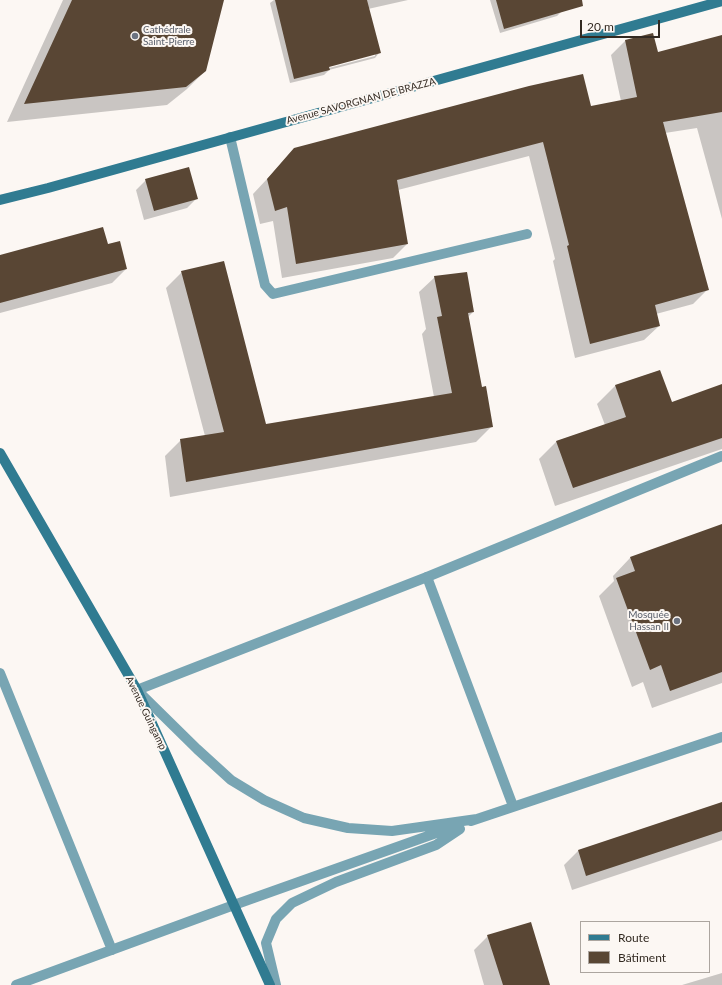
<!DOCTYPE html>
<meta charset="utf-8">
<style>
body{margin:0}
#map{position:relative;width:722px;height:985px;overflow:hidden;background:#fcf7f3;font-family:Lato,sans-serif}
canvas{display:block}
.legend{position:absolute;left:580px;top:921px;width:130px;height:52px;box-sizing:border-box;background:#fcf7f3;border:1px solid #aca59f;margin:0;padding:5px 7px;list-style:none;font-size:12px;color:#332a22}
.legend li{display:flex;align-items:center;gap:8px;height:20px}
.legend b{width:20px;border:1px solid #aca59f}
.scale{position:absolute;left:580px;top:20px;width:80px;height:18px;box-sizing:border-box;border:2px solid #332a22;border-top:0;padding-left:5px;font-size:12px;line-height:14px;white-space:nowrap;color:#332a22;-webkit-text-stroke:3px #fcf7f3;paint-order:stroke}
</style>
<div id="map">
<canvas width="722" height="985"></canvas>
<ul class="legend">
<li><b style="height:5px;background:#307b91"></b>Route</li>
<li><b style="height:11px;background:#594634"></b>Bâtiment</li>
</ul>
<div class="scale">20 m</div>
</div>
<script>
const ctx = document.querySelector('canvas').getContext('2d');
ctx.lineJoin = 'round';
function paint(path, color) { ctx.fillStyle = color; ctx.fill(path, 'evenodd'); }
const shape = rows => new Path2D(rows.map(r => 'M' + r).join(''));
function strokePath(path, color, width, dash) { ctx.strokeStyle = color; ctx.lineWidth = width; ctx.lineCap = dash ? 'butt' : 'round'; ctx.setLineDash(dash || []); ctx.stroke(path); }
function label(font, color, halo, rows, align = 'center') {
  ctx.font = font + ' Lato,sans-serif'; ctx.lineWidth = 4; ctx.setLineDash([]); ctx.textBaseline = 'middle'; ctx.strokeStyle = halo; ctx.fillStyle = color; for (const [text, x, y, turn = 0] of rows) {
    ctx.save(); ctx.translate(x, y); ctx.rotate((+turn || 0) * Math.PI / 180); ctx.textAlign = isNaN(turn) ? turn : align; if (halo) ctx.strokeText(text, 0, 0); ctx.fillText(text, 0, 0); ctx.restore();
  }
}
const shadow = shape([
 [63,0,223,0,205,71,187,89,167,105,7,122],
 [274,0,408,0,368,9,379,53,375,58,329,70,324,75,290,83,270,3],
 [375,54,375,56,325,69,324,67],
 [490,0,559,0,562,11,557,16,500,33],
 [652,35,657,53,722,36,722,219,697,128,665,133,708,289,693,304,656,314,659,326,644,340,575,358,553,261,555,259,529,156,398,190,407,244,393,258,282,278,273,221,260,224,253,194,295,149,590,107,621,101,611,55,625,41],
 [146,180,197,198,187,208,144,220,136,190],
 [107,245,126,269,112,283,0,313,0,256],
 [182,272,266,426,434,397,422,334,426,329,419,292,435,277,473,312,468,317,481,388,492,426,476,442,170,497,165,456,181,440,205,436,166,288],
 [660,371,671,403,722,386,722,449,555,506,539,459,557,441,605,425,597,404,615,386],
 [722,525,722,683,652,708,643,682,632,687,599,596,614,581,613,576,630,558],
 [722,803,722,840,572,890,564,865,578,851],
 [488,936,549,985,484,985,474,950],
 [722,973,722,985,682,985]
]);
const building = shape([
 [72,0,224,0,206,71,186,87,24,104],
 [275,0,367,0,381,53,329,67,330,70,294,79],
 [496,0,582,0,583,6,504,29],
 [653,33,658,52,722,35,722,112,663,122,709,290,655,305,660,326,590,344,567,246,569,245,543,142,397,180,408,244,296,264,287,207,275,211,267,179,294,148,529,86,583,74,591,106,637,97,625,40],
 [189,167,198,199,154,211,145,179],
 [103,227,108,244,120,241,127,269,0,303,0,255],
 [224,261,266,424,452,393,437,317,442,316,434,276,467,272,474,312,468,313,482,387,486,386,493,427,186,482,180,439,224,432,181,271],
 [660,370,672,402,722,384,722,438,573,488,556,441,626,417,615,385],
 [722,524,722,672,670,691,661,665,650,670,616,578,635,571,630,557],
 [722,802,722,831,586,876,578,850],
 [531,922,550,985,503,985,487,935]
]);
const lane = shape([
 [230,137,265,285,273,294,527,234],
 [427,577,513,806],
 [0,673,112,950],
 [16,985,234,905]
]);
const street = shape([
 [477,819,392,831,348,828,304,818,264,800,231,780,197,749,137,690,427,577,722,456],
 [471,821,722,737],
 [234,905,456,826],
 [276,985,266,943,276,919,292,903,336,882,436,845,460,829]
]);
const secondary = shape([
 [0,200,48,188,722,1],
 [0,453,137,690,270,985]
]);
const markers = [
 [135,36,4,"#6b7280"],
 [677,621,4,"#6b7280"]
];
const worshipNames = [
 ["Cathédrale",143,30],
 ["Saint-Pierre",143,42],
 ["Mosquée",669,615,"right"],
 ["Hassan II",669,627,"right"]
];
const streetNames = [
 ["Avenue SAVORGNAN DE BRAZZA",361,101,-15],
 ["Avenue Guingamp",146,713,64]
];
paint(shadow, '#0003');
paint(building, '#594634');
strokePath(lane, '#78a5b3', 10);
strokePath(street, '#78a5b3', 10);
strokePath(secondary, '#307b91', 10);
for (const [x, y, r, color] of markers) { const dot = new Path2D(); dot.arc(x, y, r, 0, 2 * Math.PI); ctx.fillStyle = color; ctx.fill(dot); strokePath(dot, '#fcf7f3', 1.5); }
label('10px', '#5b616d', '#fcf7f3', worshipNames, 'left');
label('10px', '#332a22', '#fcf7f3', streetNames);
</script>
